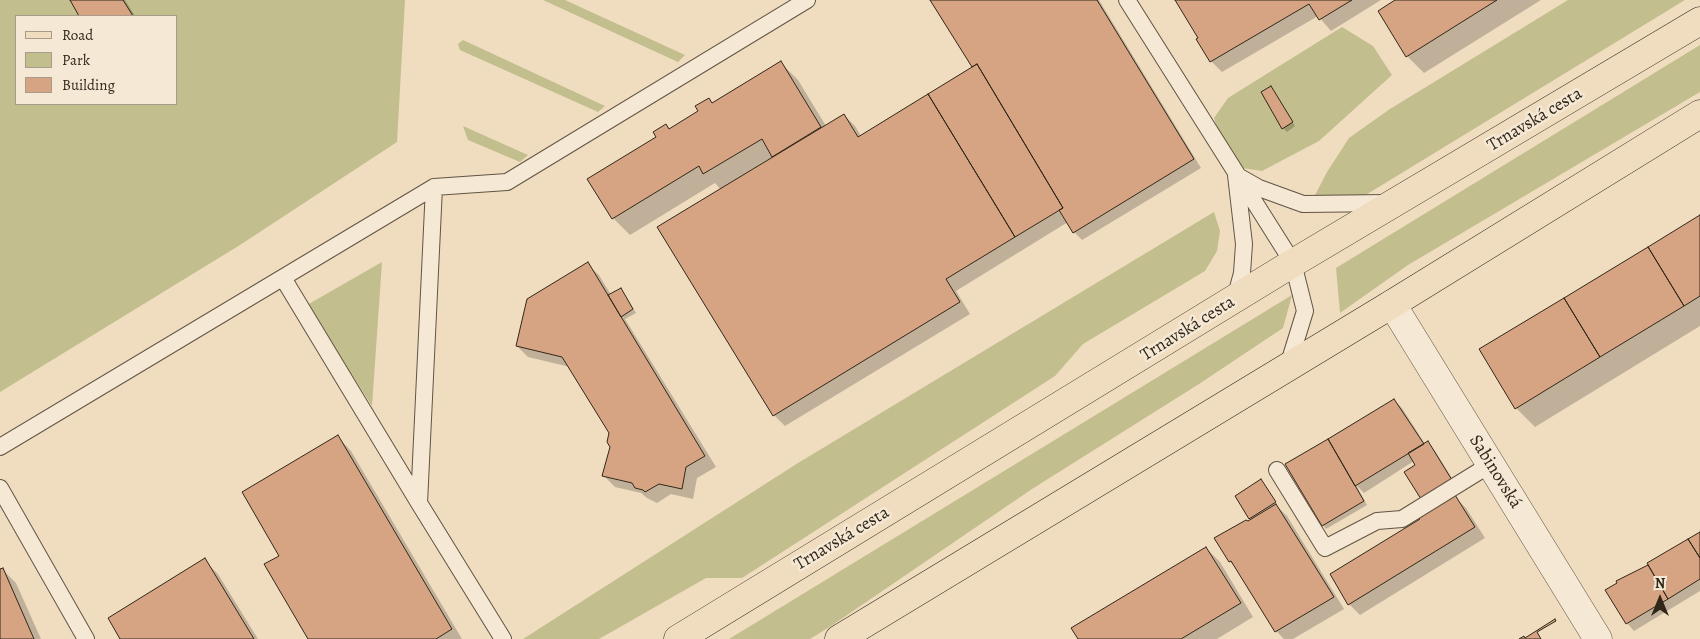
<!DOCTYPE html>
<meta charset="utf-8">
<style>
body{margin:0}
#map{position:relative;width:1700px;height:639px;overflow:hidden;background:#f0ddc0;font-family:Alegreya,serif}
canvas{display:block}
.legend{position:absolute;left:15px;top:15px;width:162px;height:90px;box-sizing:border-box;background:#f5e9d6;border:1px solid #a79b8a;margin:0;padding:6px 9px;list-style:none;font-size:15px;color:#312719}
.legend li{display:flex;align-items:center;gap:10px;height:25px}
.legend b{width:25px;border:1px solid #a79b8a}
.north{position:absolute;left:1635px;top:574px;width:50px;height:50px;-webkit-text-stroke:4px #f5e9d6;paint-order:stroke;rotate:0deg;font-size:14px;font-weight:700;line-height:20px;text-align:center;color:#312719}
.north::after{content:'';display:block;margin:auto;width:18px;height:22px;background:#312719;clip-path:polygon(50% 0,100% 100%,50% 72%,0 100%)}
</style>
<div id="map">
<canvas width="1700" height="639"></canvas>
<ul class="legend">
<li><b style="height:6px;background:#f0ddc0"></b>Road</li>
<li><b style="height:14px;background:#c2be8d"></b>Park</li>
<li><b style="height:14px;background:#d7a483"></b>Building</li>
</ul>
<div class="north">N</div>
</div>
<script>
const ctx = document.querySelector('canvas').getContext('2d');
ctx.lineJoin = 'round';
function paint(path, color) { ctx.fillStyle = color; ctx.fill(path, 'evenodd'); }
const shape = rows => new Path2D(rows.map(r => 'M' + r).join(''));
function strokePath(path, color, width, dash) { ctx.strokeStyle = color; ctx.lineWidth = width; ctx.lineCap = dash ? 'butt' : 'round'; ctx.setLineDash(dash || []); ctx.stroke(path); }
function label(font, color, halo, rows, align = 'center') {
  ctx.font = font + ' Alegreya,serif'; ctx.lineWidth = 5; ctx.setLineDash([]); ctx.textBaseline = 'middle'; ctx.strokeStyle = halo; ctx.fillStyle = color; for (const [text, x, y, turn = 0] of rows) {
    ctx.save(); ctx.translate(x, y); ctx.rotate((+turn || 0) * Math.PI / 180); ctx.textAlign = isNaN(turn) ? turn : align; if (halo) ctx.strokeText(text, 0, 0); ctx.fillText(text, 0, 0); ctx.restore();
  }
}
const green = shape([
 [0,0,405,0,397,142,240,245,0,392],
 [16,16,176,16,176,104,16,104],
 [543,0,565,0,685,55,678,62],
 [1568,0,1685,0,1364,196,1313,199,1327,172,1349,138,1390,109],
 [1342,27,1373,46,1392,75,1319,141,1262,171,1242,168,1221,141,1214,118,1228,98],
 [463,40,605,106,598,112,460,50,458,44],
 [1700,45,1700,92,1408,265,1340,313,1336,268],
 [463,126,528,155,520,162,468,140],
 [1214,212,1220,231,1217,251,1205,271,1083,344,1055,376,742,578,706,578,599,639,523,639,798,463],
 [382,262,372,406,307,305],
 [1292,295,1283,328,1199,384,1032,489,831,626,810,639,729,639]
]);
const shadow = shape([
 [71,0,125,0,135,16,81,16],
 [932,0,1099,0,1201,168,1082,240,1074,232,1068,222,956,291,970,314,785,426,774,415,721,190,715,183,630,235,613,218,666,125,670,129,781,63,798,80,826,126,844,115,855,126,861,136,974,68],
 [1176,0,1381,0,1331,31,1318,16,1222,72,1211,61,1200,38],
 [1398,0,1541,0,1424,73,1407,56],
 [1271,87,1295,126,1287,132,1283,128],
 [1700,216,1700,326,1535,427,1516,408,1481,349],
 [587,264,599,275,611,295,620,289,624,293,636,313,625,319,716,467,697,478,693,499,671,494,657,503,647,498,641,493,615,487,604,476,611,447,610,433,570,367,528,357,517,346],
 [1394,400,1402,408,1425,444,1427,443,1435,451,1458,488,1417,466,1414,461,1364,493,1356,485,1367,505,1326,529,1323,525],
 [338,437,351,451,462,639,310,639,281,556],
 [1261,480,1278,507,1287,516,1344,609,1293,639,1284,639,1276,631,1239,570,1230,562,1216,539,1252,520,1250,518],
 [1455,497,1466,508,1485,538,1360,615,1349,604,1422,520],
 [1700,534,1700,591,1634,631,1627,623,1618,582,1650,565],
 [1206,548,1220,562,1253,617,1217,639,1079,639],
 [204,560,218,574,258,639,122,639],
 [2,569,16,583,41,639,0,639,0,570]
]);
const building = shape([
 [70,0,123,0,133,16,79,16,70,0],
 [930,0,1097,0,1194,159,1073,233,1059,210,1063,208,977,64,972,67,930,0],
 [1175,0,1352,0,1319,20,1309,4,1210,62,1196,39,1198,38,1175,0],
 [1395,0,1497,0,1406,57,1378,11,1395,0],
 [781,61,821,127,772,157,762,139,703,174,699,166,612,219,587,179,656,137,653,132,666,124,669,129,698,111,695,106,709,98,712,103,781,61],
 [977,64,1063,208,1015,237,928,94,977,64],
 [1271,86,1293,122,1282,129,1261,92,1271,86],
 [928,94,1015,237,946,279,960,302,773,416,657,227,844,114,858,137,928,94],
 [1700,215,1700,296,1684,306,1648,247,1700,215],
 [1648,247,1684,306,1600,357,1564,298,1648,247],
 [588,262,705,456,686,467,682,489,659,484,645,492,643,490,635,488,632,483,602,476,610,447,607,442,609,433,562,357,516,346,527,299,588,262],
 [621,288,633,309,621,317,608,295,621,288],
 [1564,298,1600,357,1515,409,1479,349,1564,298],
 [1394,399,1424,444,1355,486,1328,439,1394,399],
 [338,435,452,629,436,639,308,639,264,564,279,556,242,492,338,435],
 [1328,439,1364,501,1322,526,1285,464,1328,439],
 [1428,441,1452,480,1421,499,1404,472,1415,465,1408,453,1428,441],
 [1261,479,1276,502,1249,519,1235,496,1261,479],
 [1455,495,1475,527,1348,605,1330,574,1420,519,1419,518,1455,495],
 [1276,504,1334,597,1275,632,1231,561,1229,562,1214,538,1246,520,1248,521,1276,504],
 [1700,532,1700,558,1688,539,1700,532],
 [1688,539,1700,558,1700,579,1668,599,1647,563,1688,539],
 [1206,547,1241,603,1181,639,1078,639,1071,628,1206,547],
 [205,558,254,639,120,639,108,618,205,558],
 [1648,565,1668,599,1626,624,1605,590,1617,583,1616,581,1648,565],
 [3,568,34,639,0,639,0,569,3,568],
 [1555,619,1556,621,1537,632,1541,639,1519,639,1524,636,1525,638,1555,619]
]);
const service = shape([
 [1127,0,1293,263,1305,311,1288,366],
 [283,278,419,503,503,639],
 [1235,299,1242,273,1244,244,1236,175,1259,188,1303,204,1388,203],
 [0,447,434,187,507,182,807,0],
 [1277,470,1325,548,1377,521,1402,519,1491,464],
 [0,488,86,639],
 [419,503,434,187]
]);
const minor = shape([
 [1392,304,1598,639]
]);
const primary = shape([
 [678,639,1293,263,1700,21],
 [839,639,1392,304,1700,114]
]);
const streetNames = [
 ["Trnavská cesta",1535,120,-31],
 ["Trnavská cesta",1188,329,-32],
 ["Sabinovská",1495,472,58],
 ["Trnavská cesta",842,539,-31]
];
paint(green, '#c2be8d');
paint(shadow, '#0003');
paint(building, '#d7a483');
strokePath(building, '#312719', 1);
strokePath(service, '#615443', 18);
strokePath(minor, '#615443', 29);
strokePath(primary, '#312719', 29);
strokePath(service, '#f5e9d6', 16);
strokePath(minor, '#f5e9d6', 28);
strokePath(primary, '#f0ddc0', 28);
label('18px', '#312719', '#f5e9d6', streetNames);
</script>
